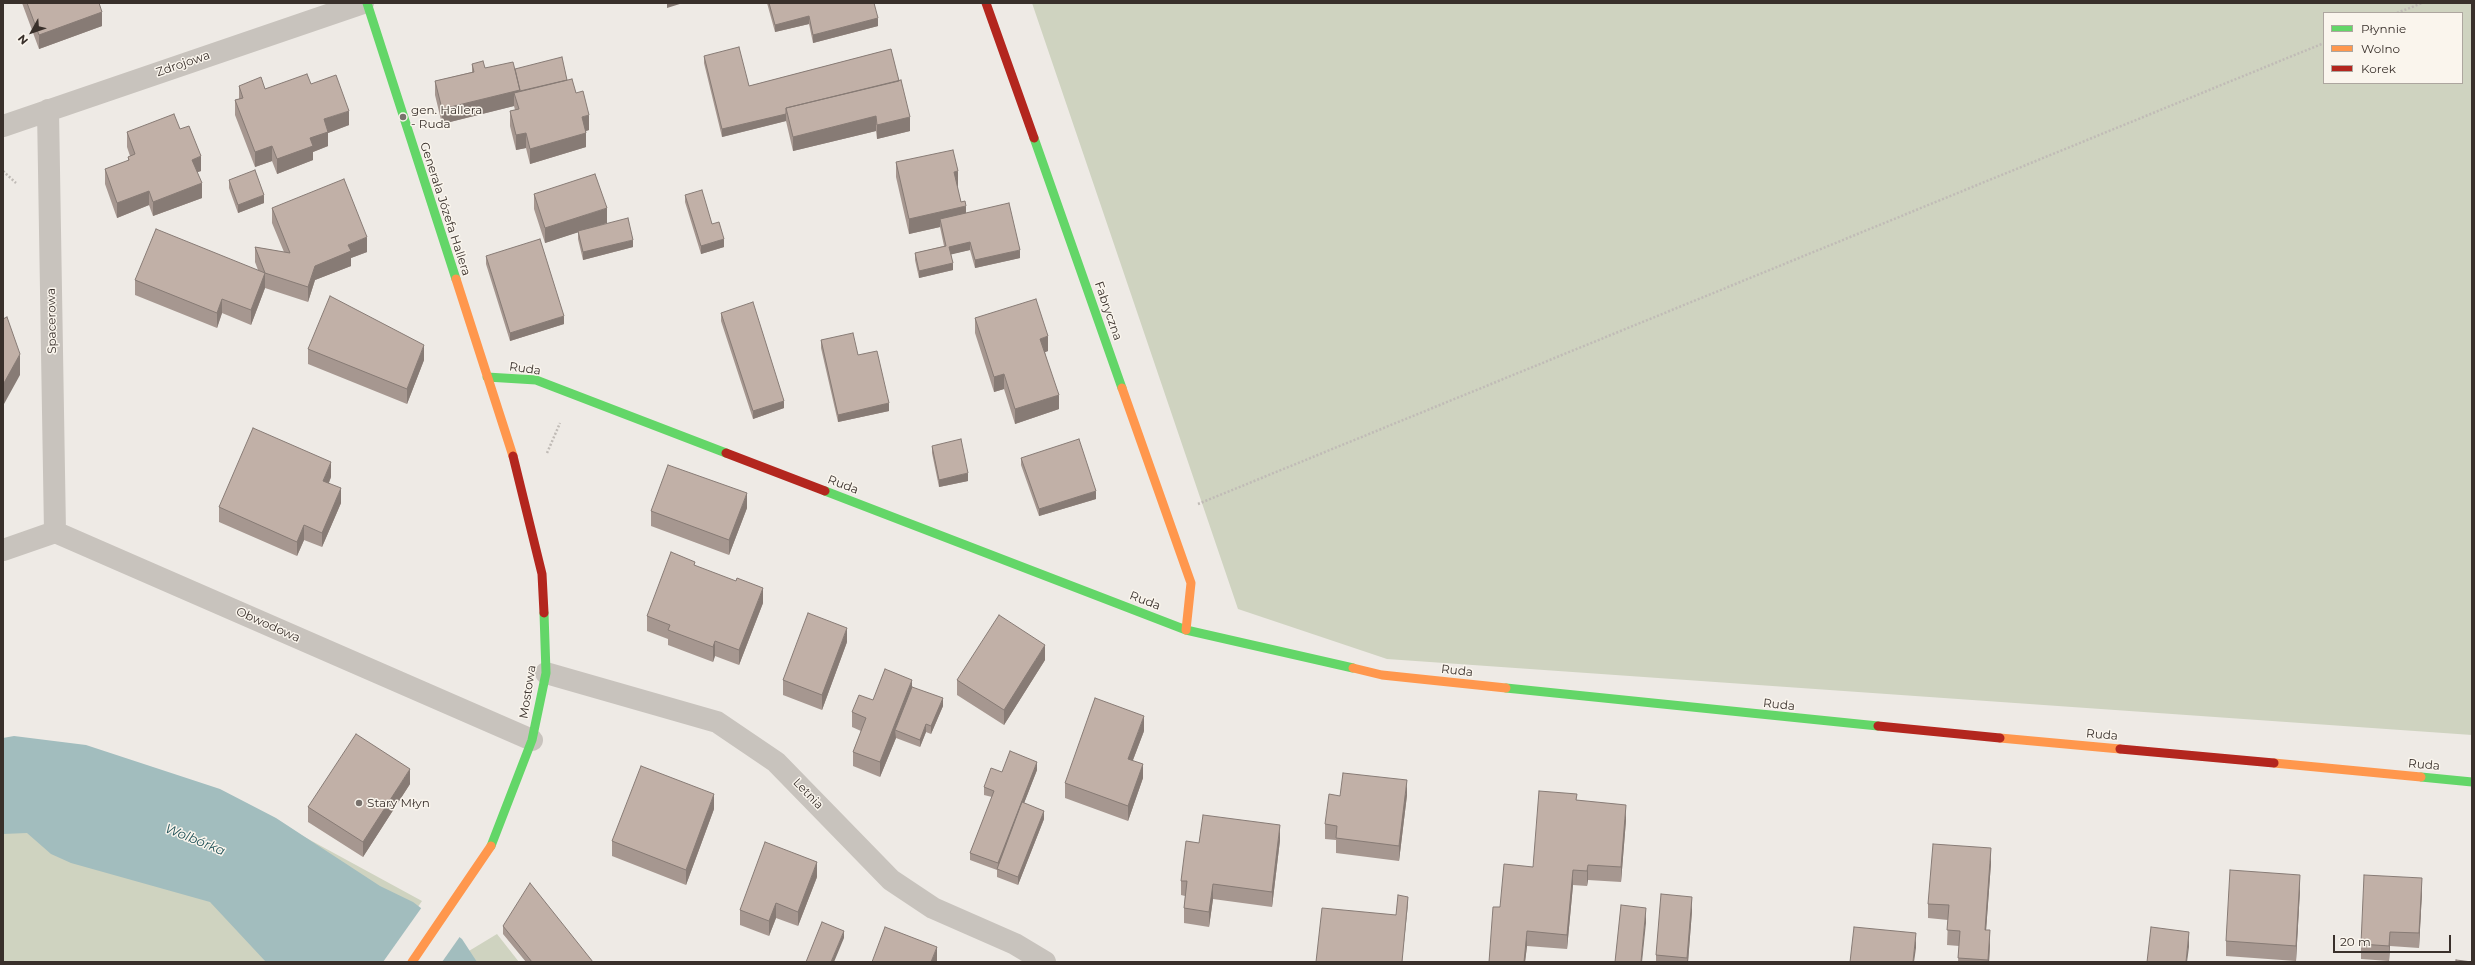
<!DOCTYPE html>
<meta charset="utf-8">
<style>
body{margin:0}
#map{position:relative;width:2475px;height:965px;overflow:hidden;background:#eeeae5;font-family:Montserrat,sans-serif}
canvas{display:block}
.frame{position:absolute;inset:0;border:4px solid #39302b;pointer-events:none}
.legend{position:absolute;left:2323px;top:12px;width:140px;height:72px;box-sizing:border-box;background:#faf5ed;border:1px solid #ada69f;margin:0;padding:5px 7px;list-style:none;font-size:12px;color:#39302b}
.legend li{display:flex;align-items:center;gap:8px;height:20px}
.legend b{width:20px;border:1px solid #ada69f}
.north{position:absolute;left:12px;top:12px;width:40px;height:40px;-webkit-text-stroke:3px #faf5ed;paint-order:stroke;rotate:230deg;font-size:11px;font-weight:700;line-height:16px;text-align:center;color:#39302b}
.north::after{content:'';display:block;margin:auto;width:14px;height:18px;background:#39302b;clip-path:polygon(50% 0,100% 100%,50% 72%,0 100%)}
.scale{position:absolute;left:2333px;top:935px;width:118px;height:18px;box-sizing:border-box;border:2px solid #39302b;border-top:0;padding-left:5px;font-size:12px;line-height:14px;white-space:nowrap;color:#39302b;-webkit-text-stroke:3px #faf5ed;paint-order:stroke}
</style>
<div id="map">
<canvas width="2475" height="965"></canvas>
<div class="frame"></div>
<ul class="legend">
<li><b style="height:5px;background:#63d668"></b>Płynnie</li>
<li><b style="height:5px;background:#ff974d"></b>Wolno</li>
<li><b style="height:5px;background:#b3261e"></b>Korek</li>
</ul>
<div class="north">N</div>
<div class="scale">20 m</div>
</div>
<script>
const ctx = document.querySelector('canvas').getContext('2d');
ctx.lineJoin = 'round';
function paint(path, color) { ctx.fillStyle = color; ctx.fill(path, 'evenodd'); }
const shape = rows => new Path2D(rows.map(r => 'M' + r).join(''));
function strokePath(path, color, width, dash) { ctx.strokeStyle = color; ctx.lineWidth = width; ctx.lineCap = dash ? 'butt' : 'round'; ctx.setLineDash(dash || []); ctx.stroke(path); }
function label(font, color, halo, rows, align = 'center') {
  ctx.font = font + ' Montserrat,sans-serif'; ctx.lineWidth = 3; ctx.setLineDash([]); ctx.textBaseline = 'middle'; ctx.strokeStyle = halo; ctx.fillStyle = color; for (const [text, x, y, turn = 0] of rows) {
    ctx.save(); ctx.translate(x, y); ctx.rotate((+turn || 0) * Math.PI / 180); ctx.textAlign = isNaN(turn) ? turn : align; if (halo) ctx.strokeText(text, 0, 0); ctx.fillText(text, 0, 0); ctx.restore();
  }
}
const green = shape([
 [1032,3,2472,3,2472,735,1387,659,1238,609],
 [2324,13,2462,13,2462,83,2324,83],
 [3,763,231,797,422,901,380,962,3,962],
 [497,934,519,962,452,962,454,960]
]);
const water = shape([
 [14,736,86,745,220,789,276,818,380,886,413,902,462,939,477,962,266,962,210,902,71,863,51,854,27,833,3,834,3,738]
]);
const pier = shape([
 [422,907,461,935,442,962,383,962]
]);
const path = shape([
 [2397,13,2422,3],
 [3,171,16,183],
 [547,453,560,423],
 [1198,504,2324,43]
]);
const street = shape([
 [48,110,55,532],
 [3,126,363,3],
 [3,550,55,532,532,740],
 [546,673,717,722,776,762,891,880,933,908,1015,944,1045,962]
]);
const fast = shape([
 [367,3,456,279],
 [1034,138,1122,388],
 [487,377,536,380,726,453],
 [825,491,1186,630,1353,668],
 [1506,688,1878,726],
 [2421,777,2472,782],
 [491,846,532,740,546,673,544,613]
]);
const slow = shape([
 [456,279,513,456],
 [1122,388,1191,583,1186,630],
 [1353,668,1382,675,1506,688],
 [2000,738,2120,749],
 [2274,763,2421,777],
 [412,962,491,846]
]);
const jam = shape([
 [986,3,1034,138],
 [726,453,825,491],
 [513,456,542,574,544,613],
 [1878,726,2000,738],
 [2120,749,2274,763]
]);
const wall = shape([
 [22,3,99,3,102,26,39,49],
 [767,3,874,3,878,26,813,43,809,24,775,32],
 [891,49,910,131,877,139,876,131,793,151,786,121,722,137,704,63,704,56,749,86],
 [472,64,485,68,515,69,567,80,576,93,589,130,586,131,586,147,530,164,526,148,516,150,510,126,510,111,515,110,514,106,442,124,435,95,435,81,472,72],
 [239,86,265,89,349,125,328,133,328,146,313,152,313,160,277,174,272,161,255,167,235,115,235,100,239,99],
 [180,129,201,171,197,172,202,198,153,216,149,205,117,218,105,184,105,169,128,161,128,157,130,156,127,147,127,132],
 [896,162,958,186,957,186,961,202,966,213,1020,258,975,268,970,250,951,254,953,270,919,278,915,260,915,253,944,246,940,227,909,234,896,177],
 [229,180,264,203,238,213,229,188],
 [534,194,607,223,597,226,633,247,583,260,578,239,578,232,545,243,534,209],
 [685,195,712,224,724,247,701,254,685,202],
 [272,208,367,252,351,258,351,266,315,280,308,302,265,288,251,325,222,313,217,328,135,295,135,280,258,270,255,262,255,247,284,252,272,223],
 [486,256,564,324,510,341,486,264],
 [721,313,784,408,753,419,721,321],
 [975,318,1048,351,1045,352,1059,409,1015,424,1004,389,994,392,975,333],
 [821,340,858,355,889,411,838,422,821,348],
 [308,349,424,360,407,404,308,364],
 [932,446,968,481,939,487,932,453],
 [1021,458,1096,499,1039,516,1021,465],
 [331,477,329,483,341,503,322,547,304,540,297,556,219,522,219,507],
 [747,508,729,555,651,526,651,511],
 [695,566,763,603,739,665,715,656,713,662,668,645,668,639,647,631,647,616],
 [847,642,822,710,783,695,783,680],
 [1045,660,1004,725,957,695,957,680],
 [912,687,943,706,931,734,926,732,920,747,896,738,880,777,853,766,853,752,861,731,852,727,852,712,873,700],
 [1144,731,1133,760,1143,778,1128,821,1065,798,1065,783],
 [1037,770,1024,803,1044,819,1018,885,997,877,997,870,970,860,970,853,992,797,984,795,984,787,1002,772],
 [410,784,363,857,308,822,308,807],
 [1407,795,1399,861,1336,853,1336,840,1325,839,1325,824,1340,796],
 [1577,800,1626,820,1621,882,1588,880,1587,886,1573,885,1567,949,1527,946,1525,962,1489,962,1533,867],
 [714,809,686,885,612,856,612,841],
 [1280,840,1272,907,1213,899,1209,927,1184,923,1184,908,1185,896,1181,895,1181,881,1199,843],
 [1991,863,1986,930,1990,945,1989,962,1958,962,1959,946,1947,945,1948,920,1928,918,1928,904],
 [817,877,798,926,776,918,769,936,740,925,740,910],
 [2300,890,2296,961,2226,956,2226,941],
 [2422,892,2419,948,2390,946,2389,961,2361,959,2361,944],
 [1692,911,1688,962,1656,962,1656,955],
 [503,926,593,962,526,962,503,934]
]);
const shadedWall = shape([
 [667,3,683,3,667,8],
 [102,12,102,26,39,49,39,35],
 [809,16,809,24,775,32,775,25],
 [878,18,878,26,813,43,813,35],
 [520,90,520,105,514,93,514,106,442,124,442,109],
 [349,111,349,125,328,133,328,146,313,152,313,160,277,174,277,159,310,138,324,119],
 [786,114,786,121,722,137,722,129],
 [589,115,589,130,582,132,582,117],
 [876,116,876,131,793,151,793,137],
 [910,117,910,131,877,139,877,125],
 [526,133,526,148,516,150,516,135],
 [586,133,586,147,530,164,530,149],
 [272,146,272,161,255,167,255,152],
 [201,156,201,171,192,174,192,160],
 [958,171,958,186,954,187,954,172],
 [202,183,202,198,153,216,153,202],
 [149,191,149,205,117,218,117,203],
 [264,195,264,203,238,213,238,205],
 [966,206,966,221,940,219,940,227,909,234,909,219],
 [607,208,607,223,545,243,545,228],
 [367,237,367,252,351,258,351,266,315,280,308,302,308,287,315,266,348,245],
 [724,239,724,247,701,254,701,246],
 [633,240,633,247,583,260,583,252],
 [970,242,970,250,949,255,949,247],
 [1020,250,1020,258,975,268,975,260],
 [953,263,953,270,919,278,919,271],
 [265,273,265,288,251,325,251,310],
 [222,299,222,313,217,328,217,313],
 [564,316,564,324,510,341,510,333],
 [1048,336,1048,351,1040,354,1040,339],
 [424,345,424,360,407,404,407,389],
 [20,354,20,375,4,404,3,404,3,383],
 [1004,374,1004,389,994,392,994,377],
 [1059,395,1059,409,1015,424,1015,409],
 [784,401,784,408,753,419,753,411],
 [889,403,889,411,838,422,838,415],
 [331,462,331,477,323,496,323,481],
 [968,473,968,481,939,487,939,480],
 [341,488,341,503,322,547,322,533],
 [1096,491,1096,499,1039,516,1039,509],
 [747,493,747,508,729,555,729,540],
 [304,525,304,540,297,556,297,542],
 [763,588,763,603,739,665,739,650],
 [847,628,847,642,822,710,822,695],
 [715,641,715,656,713,662,713,647],
 [1045,645,1045,660,1004,725,1004,710],
 [912,680,912,695,895,730,896,738,880,777,880,762],
 [943,698,943,706,931,734,931,726],
 [1144,716,1144,731,1128,773,1128,759],
 [926,724,926,732,920,747,920,740],
 [1037,762,1037,770,998,870,998,863],
 [1143,764,1143,778,1128,821,1128,806],
 [410,769,410,784,363,857,363,842],
 [1407,780,1407,795,1399,861,1399,846],
 [714,794,714,809,686,885,686,870],
 [1626,805,1626,820,1621,882,1621,867],
 [1044,811,1044,819,1018,885,1018,877],
 [1280,825,1280,840,1272,907,1272,892],
 [1991,848,1991,863,1985,945,1985,930],
 [817,862,817,877,798,926,798,912],
 [1588,865,1588,880,1587,886,1587,871],
 [1573,870,1573,885,1567,949,1567,935],
 [2300,875,2300,890,2296,961,2296,946],
 [2422,878,2422,892,2419,948,2419,933],
 [1213,884,1213,899,1209,927,1209,912],
 [1408,897,1408,904,1402,962],
 [1692,897,1692,911,1688,962,1687,962],
 [776,903,776,918,769,936,769,921],
 [1646,908,1646,923,1642,962,1641,962],
 [1990,930,1990,945,1989,962,1988,962],
 [844,931,844,938,834,962,831,962],
 [1527,931,1527,946,1525,962,1524,962],
 [2189,932,2189,947,2187,962,2186,962],
 [2390,932,2390,946,2389,961,2389,946],
 [1916,933,1916,948,1914,962,1913,962],
 [937,947,937,962,931,962]
]);
const building = shape([
 [27,3,99,3,102,12,39,35,27,3],
 [769,3,874,3,878,18,813,35,809,16,775,25,769,3],
 [739,47,749,86,891,49,899,81,786,108,786,114,722,129,704,56,739,47],
 [562,57,567,80,520,91,515,69,562,57],
 [483,61,485,68,513,62,520,90,442,109,435,81,474,72,472,64,483,61],
 [307,74,311,84,336,75,349,111,324,119,328,132,310,138,313,146,277,159,272,146,255,152,235,100,243,98,239,86,261,77,265,89,307,74],
 [572,79,576,93,583,91,589,115,582,117,586,133,530,149,526,133,516,135,510,111,519,109,514,93,572,79],
 [901,80,910,117,877,125,876,116,793,137,786,108,901,80],
 [174,114,180,129,189,126,201,156,192,160,202,183,153,202,149,191,117,203,105,169,129,160,128,157,135,154,127,132,174,114],
 [953,150,958,171,954,172,961,202,965,201,966,206,909,219,896,162,953,150],
 [255,170,264,195,238,205,229,180,255,170],
 [595,174,607,208,545,228,534,194,595,174],
 [344,179,367,237,348,245,351,251,315,266,308,287,265,273,255,247,290,253,272,208,344,179],
 [702,190,712,224,719,222,724,239,701,246,685,195,702,190],
 [1009,203,1020,250,975,260,970,242,949,247,953,263,919,271,915,253,946,246,940,219,1009,203],
 [628,218,633,240,583,252,578,231,628,218],
 [156,229,265,273,251,310,222,299,217,313,135,280,156,229],
 [540,239,564,316,510,333,486,256,540,239],
 [330,296,424,345,407,389,308,349,330,296],
 [1036,299,1048,336,1040,339,1059,395,1015,409,1004,374,994,377,975,318,1036,299],
 [753,302,784,401,753,411,721,313,753,302],
 [7,317,20,354,4,383,3,383,3,319,7,317],
 [853,333,858,355,877,351,889,403,838,415,821,340,853,333],
 [253,428,331,462,323,481,341,488,322,533,304,525,297,542,219,507,253,428],
 [961,439,968,473,939,480,932,446,961,439],
 [1079,439,1096,491,1039,509,1021,458,1079,439],
 [668,465,747,493,729,540,651,511,668,465],
 [671,552,695,562,694,565,736,581,737,578,763,588,739,650,715,641,713,647,668,630,670,625,647,616,671,552],
 [808,613,847,628,822,695,783,680,808,613],
 [999,615,1045,645,1004,710,957,680,999,615],
 [885,669,912,680,880,762,853,752,866,718,852,712,859,695,873,700,885,669],
 [912,687,943,698,931,726,926,724,920,740,895,730,912,687],
 [1095,698,1144,716,1128,759,1143,764,1128,806,1065,783,1095,698],
 [356,734,410,769,363,842,308,807,356,734],
 [1010,751,1037,762,998,863,970,853,994,791,984,787,991,768,1002,772,1010,751],
 [641,766,714,794,686,870,612,841,641,766],
 [1343,773,1407,780,1399,846,1336,838,1337,826,1325,824,1329,794,1340,796,1343,773],
 [1539,791,1577,794,1576,800,1626,805,1621,867,1588,865,1587,871,1573,870,1567,935,1527,931,1524,962,1489,962,1493,907,1500,907,1504,864,1533,867,1539,791],
 [1022,802,1044,811,1018,877,997,869,1022,802],
 [1203,815,1280,825,1272,892,1213,884,1209,912,1184,908,1187,881,1181,881,1186,841,1199,843,1203,815],
 [765,842,817,862,798,912,776,903,769,921,740,910,765,842],
 [1933,844,1991,848,1985,930,1990,930,1988,960,1958,958,1960,931,1947,930,1949,905,1928,904,1933,844],
 [2230,870,2300,875,2296,946,2226,941,2230,870],
 [2364,875,2422,878,2419,933,2390,932,2389,946,2361,944,2364,875],
 [530,883,593,962,532,962,503,926,530,883],
 [1661,894,1692,897,1687,958,1656,955,1661,894],
 [1398,895,1408,897,1402,962,1316,962,1322,908,1396,915,1398,895],
 [1621,905,1646,908,1641,962,1615,962,1621,905],
 [822,922,844,931,831,962,806,962,822,922],
 [885,927,937,947,931,962,872,962,885,927],
 [1854,927,1916,933,1913,962,1850,962,1854,927],
 [2151,927,2189,932,2186,962,2147,962,2151,927],
 [2456,960,2472,962,2456,962,2456,960]
]);
const markers = [
 [403,117,4,"#78716c"],
 [359,803,4,"#78716c"]
];
const streetNames = [
 ["Zdrojowa",183,64,-19],
 ["Generała Józefa Hallera",445,209,72],
 ["Fabryczna",1108,311,71],
 ["Spacerowa",52,321,-91],
 ["Ruda",525,369,8],
 ["Ruda",843,485,21],
 ["Ruda",1145,601,21],
 ["Obwodowa",268,625,24],
 ["Ruda",1457,671,6],
 ["Mostowa",528,692,-81],
 ["Ruda",1779,705,6],
 ["Ruda",2102,735,5],
 ["Ruda",2424,765,5],
 ["Letnia",808,794,46]
];
const poiNames = [
 ["gen. Hallera",411,110],
 ["- Ruda",411,124],
 ["Stary Młyn",367,803]
];
const waterNames = [
 ["Wolbórka",195,840,22]
];
paint(green, '#cfd3c0');
paint(water, '#a2bdbe');
paint(pier, '#eeeae5');
strokePath(path, '#c0bbb6', 2.5, [2, 2]);
strokePath(street, '#c8c3bd', 22);
strokePath(fast, '#63d668', 9);
strokePath(slow, '#ff974d', 9);
strokePath(jam, '#b3261e', 9);
paint(wall, '#a69790');
paint(shadedWall, '#877b75');
paint(building, '#c1b0a7');
strokePath(building, '#877b75', 1);
for (const [x, y, r, color] of markers) { const dot = new Path2D(); dot.arc(x, y, r, 0, 2 * Math.PI); ctx.fillStyle = color; ctx.fill(dot); strokePath(dot, '#faf5ed', 1.5); }
label('12px', '#39302b', '#faf5ed', streetNames);
label('12px', '#39302b', '#faf5ed', poiNames, 'left');
label('italic 13px', '#225359', '#faf5ed', waterNames);
</script>
